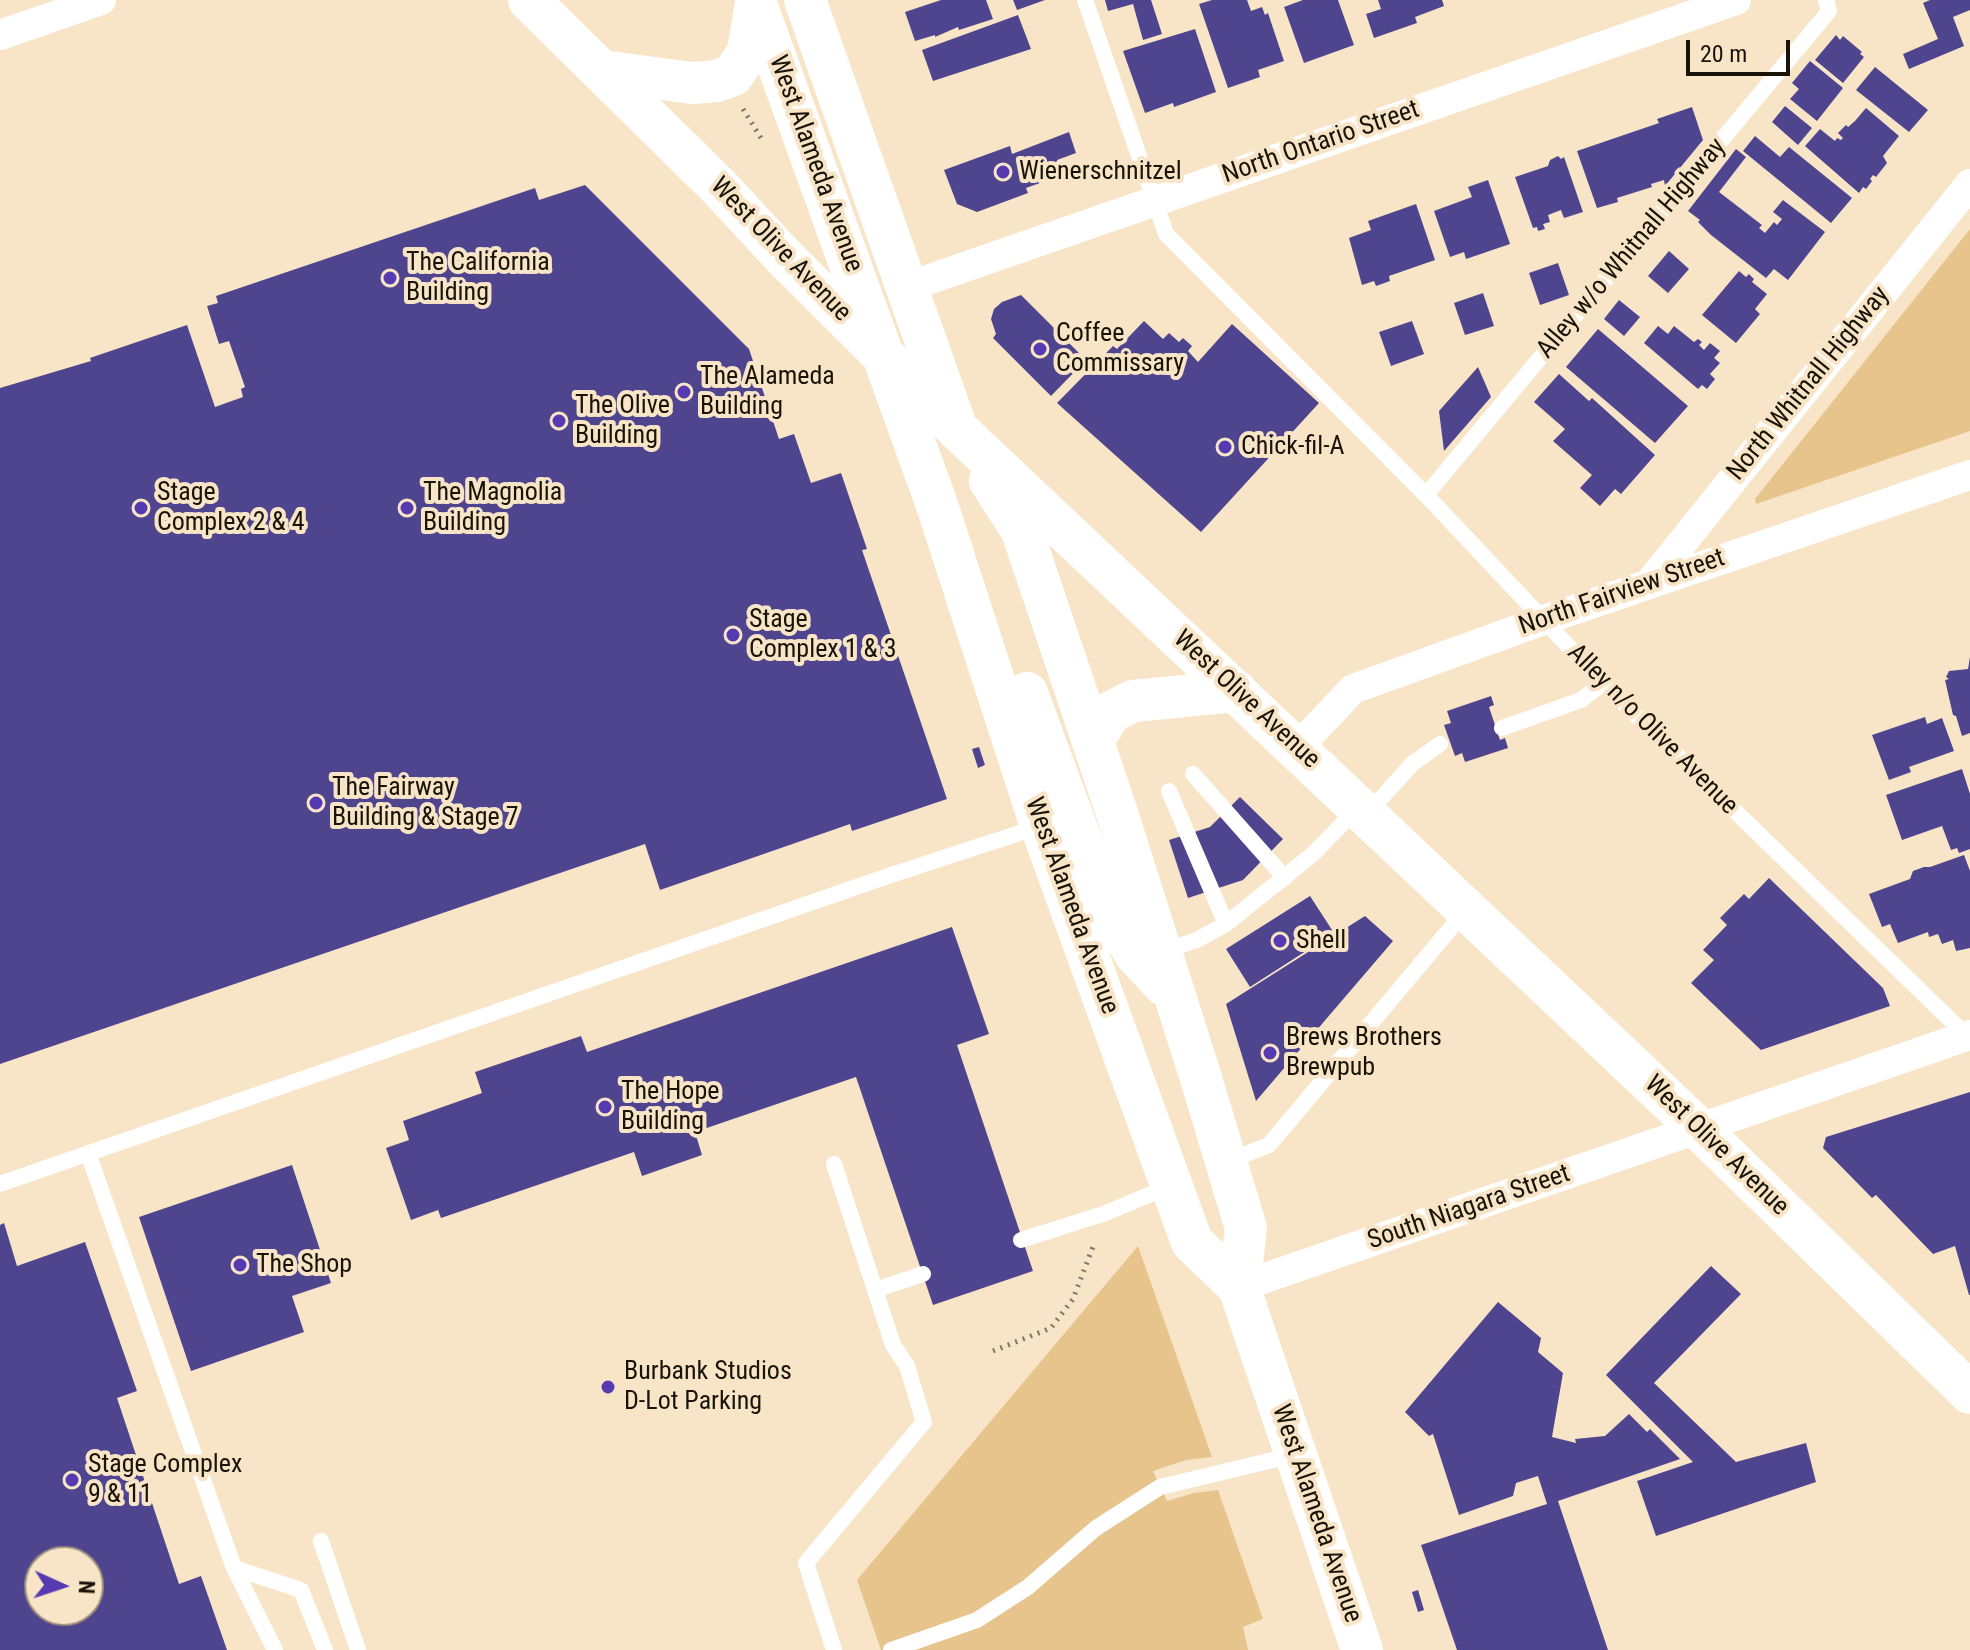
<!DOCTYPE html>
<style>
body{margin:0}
#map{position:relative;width:1970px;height:1650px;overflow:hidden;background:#f8e5c8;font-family:"Roboto Condensed",sans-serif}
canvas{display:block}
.north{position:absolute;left:24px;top:1546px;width:80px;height:80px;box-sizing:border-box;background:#f8e5c8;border:2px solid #9f917b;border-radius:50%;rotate:93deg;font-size:22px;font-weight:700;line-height:32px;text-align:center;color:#191308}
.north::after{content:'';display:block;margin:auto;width:28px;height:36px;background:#553ab2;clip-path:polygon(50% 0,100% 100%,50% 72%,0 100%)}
.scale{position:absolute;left:1686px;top:40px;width:104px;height:36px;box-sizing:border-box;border:4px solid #191308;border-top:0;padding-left:10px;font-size:24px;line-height:28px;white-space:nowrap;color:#191308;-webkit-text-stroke:6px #f8e5c8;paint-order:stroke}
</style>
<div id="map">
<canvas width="1970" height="1650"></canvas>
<div class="north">N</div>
<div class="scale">20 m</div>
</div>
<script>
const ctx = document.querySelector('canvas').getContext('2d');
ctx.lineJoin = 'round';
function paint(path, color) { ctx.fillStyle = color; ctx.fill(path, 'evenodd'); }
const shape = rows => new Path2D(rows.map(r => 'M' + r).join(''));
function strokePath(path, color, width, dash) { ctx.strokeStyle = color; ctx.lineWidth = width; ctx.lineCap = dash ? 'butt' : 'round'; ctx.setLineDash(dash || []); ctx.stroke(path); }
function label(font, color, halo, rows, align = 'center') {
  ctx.font = font + ' "Roboto Condensed",sans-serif'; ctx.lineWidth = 8; ctx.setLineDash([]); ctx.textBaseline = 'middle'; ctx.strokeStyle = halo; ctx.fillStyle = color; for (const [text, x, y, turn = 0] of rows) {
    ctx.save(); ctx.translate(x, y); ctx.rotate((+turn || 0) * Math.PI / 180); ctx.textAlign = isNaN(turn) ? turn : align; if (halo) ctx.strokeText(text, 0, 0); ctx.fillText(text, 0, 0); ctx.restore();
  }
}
const green = shape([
 [1970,229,1970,431,1756,504,1755,499],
 [1138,1246,1212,1457,1186,1460,1153,1471,1167,1501,1194,1493,1218,1490,1263,1619,1243,1627,1248,1650,881,1650,857,1580]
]);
const building = shape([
 [941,0,986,0,993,19,959,30,958,27,935,37,935,35,915,41,905,12],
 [1013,0,1045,0,1017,10],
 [1105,0,1151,0,1162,34,1143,40,1133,4,1108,11],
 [1212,0,1247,0,1251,11,1262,7,1265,15,1268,13,1284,61,1258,70,1260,77,1228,88,1199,4],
 [1303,0,1338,0,1354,45,1304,63,1284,7],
 [1378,0,1442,0,1444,6,1415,17,1417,23,1374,38,1366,14,1381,9],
 [1930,0,1970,0,1970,10,1953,17,1964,46,1909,69,1903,54,1938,39,1923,3],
 [1018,15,1031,49,933,81,922,50],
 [1195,29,1216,92,1174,107,1173,103,1145,113,1123,51],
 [1836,35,1840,40,1843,36,1862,52,1860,54,1864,57,1843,83,1815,60],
 [1810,61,1843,88,1817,121,1790,99,1799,89,1792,83],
 [1875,67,1928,110,1909,132,1856,90],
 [1785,106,1812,128,1798,145,1772,122],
 [1692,107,1703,140,1665,186,1664,180,1651,184,1652,187,1617,198,1618,202,1597,208,1577,151,1659,123,1657,119],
 [1866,108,1899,136,1883,156,1887,163,1876,177,1873,175,1870,179,1872,181,1866,189,1863,187,1859,193,1805,146,1820,129,1835,141,1837,138,1841,140,1843,138,1838,133,1846,125,1848,127,1855,121],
 [1069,132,1076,153,1057,160,1062,175,1026,188,1028,193,977,212,957,204,944,170,1010,146,1012,154],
 [1755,136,1780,157,1789,147,1852,198,1831,223,1743,151],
 [1736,149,1746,157,1719,192,1762,225,1759,228,1765,233,1774,222,1777,225,1782,219,1773,212,1783,200,1825,232,1788,280,1774,269,1766,278,1711,235,1698,222,1700,220,1688,211],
 [1558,156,1561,159,1564,157,1583,212,1564,218,1561,210,1548,215,1550,222,1543,224,1545,229,1538,231,1537,227,1533,228,1515,177,1548,166,1550,160],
 [1488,180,1510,244,1466,259,1464,252,1450,257,1434,211,1472,197,1468,187],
 [585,185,749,349,779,439,794,434,811,483,841,473,867,549,862,550,947,799,852,831,850,824,660,890,645,844,0,1064,0,388,91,361,90,358,187,325,215,407,243,397,241,389,245,387,229,341,219,344,207,306,218,303,216,296,535,188,539,200],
 [1416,204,1435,260,1389,276,1390,281,1376,286,1374,281,1362,285,1349,238,1371,230,1368,221],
 [1669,251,1689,269,1668,293,1648,276],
 [1558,263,1569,295,1540,305,1529,273],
 [1739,271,1746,277,1749,274,1754,279,1752,282,1767,294,1755,309,1760,314,1736,343,1702,315],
 [1483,293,1494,326,1465,335,1454,303],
 [1021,295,1086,360,1051,396,993,338,996,334,991,319,994,309,1002,302],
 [1619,300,1640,317,1624,336,1604,319],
 [1144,321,1163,339,1169,333,1179,342,1183,338,1192,346,1188,351,1198,362,1232,324,1319,403,1201,532,1057,403,1113,346,1117,349],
 [1412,321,1424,354,1391,366,1379,332],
 [1658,326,1668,334,1674,326,1694,342,1698,339,1702,342,1699,345,1704,350,1710,343,1720,351,1714,358,1720,363,1710,374,1715,379,1707,389,1702,385,1698,389,1644,343],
 [1598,329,1688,406,1655,443,1566,367],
 [1478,367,1491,397,1444,451,1439,411],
 [1559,374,1589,401,1592,398,1655,455,1621,494,1615,489,1600,506,1580,488,1592,475,1553,441,1565,429,1534,402],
 [1970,657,1970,733,1962,736,1956,716,1953,715,1945,680,1949,679,1946,677,1949,671,1968,669],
 [1491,696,1494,705,1489,707,1500,740,1505,738,1508,748,1465,762,1462,753,1455,756,1444,725,1451,723,1447,711],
 [1925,717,1927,724,1942,718,1954,751,1909,767,1911,772,1889,780,1872,735],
 [979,747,985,765,978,768,972,749],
 [1962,769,1970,794,1970,849,1959,853,1957,848,1951,850,1942,826,1902,840,1886,795],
 [1240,797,1283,839,1243,880,1188,898,1169,840,1210,827],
 [1964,855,1970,871,1970,948,1956,951,1953,940,1942,944,1938,934,1929,937,1928,932,1898,943,1890,924,1882,927,1869,894,1910,879,1913,871,1924,867,1930,867],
 [1769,878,1883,988,1890,1006,1761,1050,1691,983,1714,960,1703,950,1727,925,1720,918,1744,894,1749,899],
 [1310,896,1334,933,1250,987,1226,949],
 [1365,916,1393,941,1256,1101,1226,1004],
 [952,927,989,1034,957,1045,1033,1271,933,1305,856,1077,695,1132,702,1155,642,1176,634,1152,441,1218,438,1210,411,1220,386,1148,409,1140,403,1121,482,1093,475,1072,581,1036,587,1052],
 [1970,1092,1970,1295,1969,1295,1955,1246,1933,1254,1876,1195,1872,1198,1823,1148,1826,1137],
 [292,1165,331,1283,292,1296,304,1332,191,1371,139,1217],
 [4,1223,17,1266,85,1242,137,1391,117,1398,179,1584,201,1576,227,1650,0,1650,0,1225],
 [40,1562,88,1562,88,1610,40,1610],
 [1711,1266,1741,1294,1654,1383,1736,1462,1806,1443,1816,1482,1656,1536,1637,1481,1693,1462,1606,1375],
 [1498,1302,1541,1338,1538,1352,1563,1373,1552,1437,1576,1443,1575,1439,1605,1436,1629,1414,1647,1432,1650,1429,1680,1459,1558,1501,1608,1650,1457,1650,1421,1545,1547,1504,1538,1476,1516,1483,1513,1496,1459,1515,1433,1434,1429,1436,1405,1412],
 [1418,1590,1424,1610,1418,1612,1412,1592]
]);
const path = shape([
 [743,109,761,138],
 [993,1351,1051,1328,1073,1299,1094,1244]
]);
const lane = shape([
 [1085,0,1166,234,1426,495,1603,683,1969,1038],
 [1426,495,1829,11,1826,0],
 [1502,728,1581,700,1603,683],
 [1193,774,1285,878],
 [1169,791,1226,924],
 [1367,814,1412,764,1440,744],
 [1163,951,1197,940,1226,924,1313,854,1358,808],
 [88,1153,234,1568,275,1650],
 [1226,1162,1269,1145,1466,910],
 [834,1164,893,1345,907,1366,924,1422,806,1563,834,1650],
 [0,1184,888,876,1041,826],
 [1021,1240,1106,1213,1170,1186],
 [875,1290,923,1274],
 [321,1541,358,1650],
 [234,1568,301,1590,325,1650],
 [891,1650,977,1620,1028,1587,1096,1528,1160,1487,1294,1455]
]);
const street = shape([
 [0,35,101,0],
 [907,287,1736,0],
 [1649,584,1970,184],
 [1297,748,1353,689,1544,620,1970,475],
 [1239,1287,1970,1035]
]);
const secondary = shape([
 [529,0,721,189,784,257,958,430,1699,1129,1970,1393],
 [805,0,954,421],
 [756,4,937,505,1041,826,1192,1242,1239,1287],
 [602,71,692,83,717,81,733,75,748,52,756,3],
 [990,481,1022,531,1116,810,1200,1075,1246,1228,1239,1287,1362,1650],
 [1027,693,1092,870,1116,922,1136,955,1164,985],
 [1093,741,1111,712,1133,701,1236,691]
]);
const markers = [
 [1003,172,8,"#553ab2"],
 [390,278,8,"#553ab2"],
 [1040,349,8,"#553ab2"],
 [684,392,8,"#553ab2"],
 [559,421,8,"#553ab2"],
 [1225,447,8,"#553ab2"],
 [141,508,8,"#553ab2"],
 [407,508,8,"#553ab2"],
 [733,635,8,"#553ab2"],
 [316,803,8,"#553ab2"],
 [1280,941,8,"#553ab2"],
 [1270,1053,8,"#553ab2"],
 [605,1107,8,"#553ab2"],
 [240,1265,8,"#553ab2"],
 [608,1387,8,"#553ab2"],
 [72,1480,8,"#553ab2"]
];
const streetNames = [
 ["North Ontario Street",1321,143,-19],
 ["West Alameda Avenue",815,164,70],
 ["Alley w/o Whitnall Highway",1632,249,-50],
 ["West Olive Avenue",780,250,46],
 ["North Whitnall Highway",1809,384,-51],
 ["North Fairview Street",1622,593,-19],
 ["West Olive Avenue",1246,700,43],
 ["Alley n/o Olive Avenue",1652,730,45],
 ["West Alameda Avenue",1071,906,70],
 ["West Olive Avenue",1716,1146,44],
 ["South Niagara Street",1469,1208,-19],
 ["West Alameda Avenue",1316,1514,71]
];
const poiNames = [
 ["Wienerschnitzel",1019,172],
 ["The California",406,263],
 ["Building",406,293],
 ["Coffee",1056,334],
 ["Commissary",1056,364],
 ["The Alameda",700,377],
 ["Building",700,407],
 ["The Olive",575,406],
 ["Building",575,436],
 ["Chick-fil-A",1241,447],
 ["Stage",157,493],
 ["Complex 2 & 4",157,523],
 ["The Magnolia",423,493],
 ["Building",423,523],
 ["Stage",749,620],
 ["Complex 1 & 3",749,650],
 ["The Fairway",332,788],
 ["Building & Stage 7",332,818],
 ["Shell",1296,941],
 ["Brews Brothers",1286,1038],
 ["Brewpub",1286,1068],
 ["The Hope",621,1092],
 ["Building",621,1122],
 ["The Shop",256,1265],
 ["Burbank Studios",624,1372],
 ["D-Lot Parking",624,1402],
 ["Stage Complex",88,1465],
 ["9 & 11",88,1495]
];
paint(green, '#e6c48c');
paint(building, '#4f458e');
strokePath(path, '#827662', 5, [2, 6]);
strokePath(lane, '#fff', 16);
strokePath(street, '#fff', 30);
strokePath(secondary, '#fff', 42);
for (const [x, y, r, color] of markers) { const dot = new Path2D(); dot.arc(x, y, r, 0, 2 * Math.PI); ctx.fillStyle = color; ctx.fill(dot); strokePath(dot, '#f8e5c8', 3); }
label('26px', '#191308', '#f8e5c8', streetNames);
label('26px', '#191308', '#f8e5c8', poiNames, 'left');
</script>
